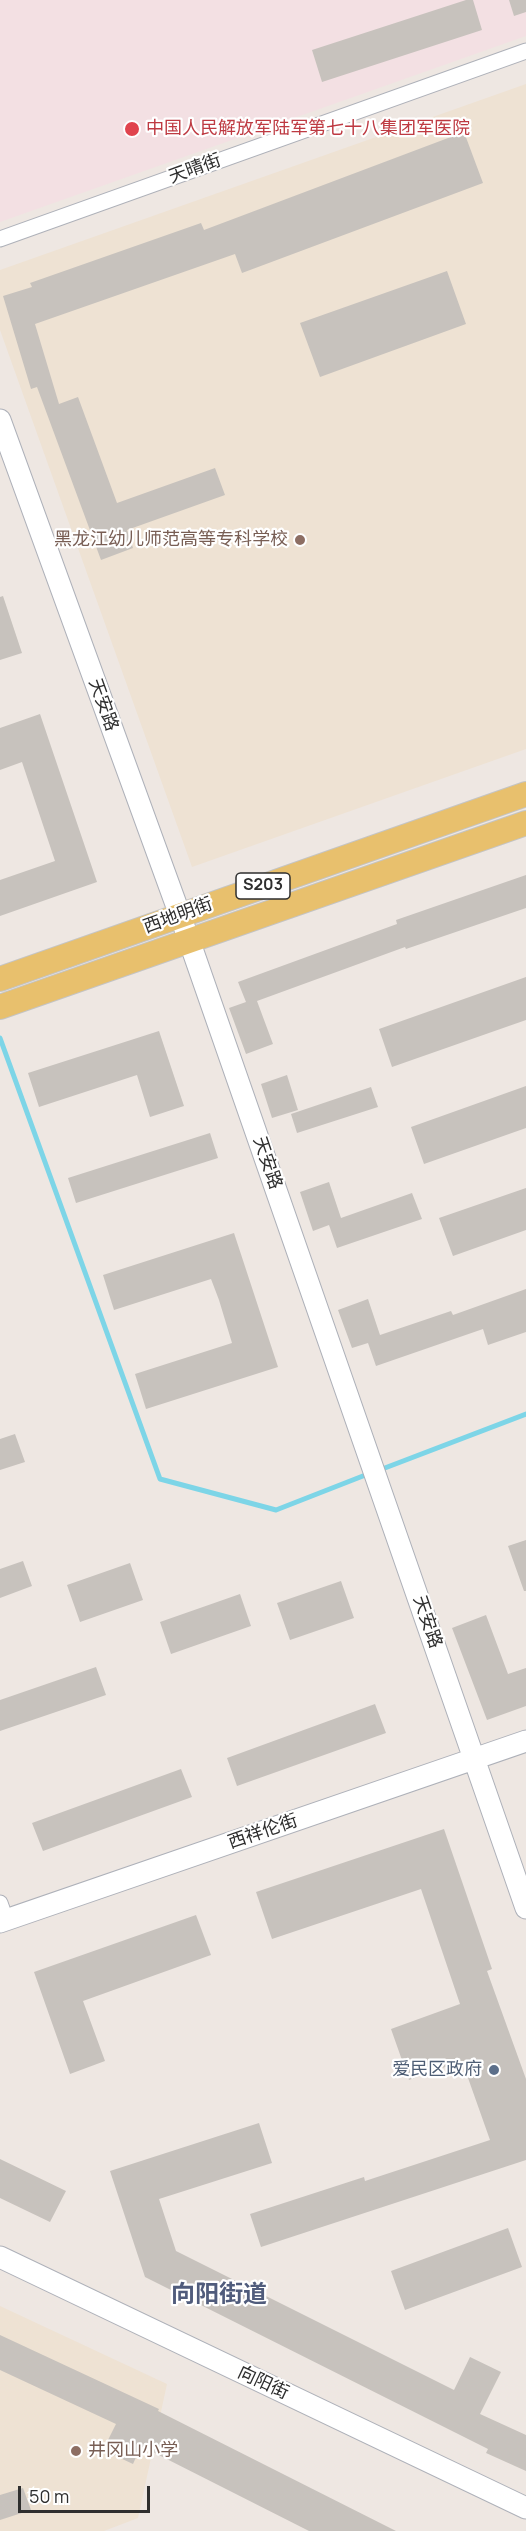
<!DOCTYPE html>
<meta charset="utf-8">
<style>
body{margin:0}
#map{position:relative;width:526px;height:2531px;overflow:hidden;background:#eee7e2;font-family:Manrope,sans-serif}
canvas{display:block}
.scale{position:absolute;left:18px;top:2486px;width:132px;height:27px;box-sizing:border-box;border:3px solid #2e2e2e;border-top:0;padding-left:8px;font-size:18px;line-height:21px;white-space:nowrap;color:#2e2e2e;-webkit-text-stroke:4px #fff;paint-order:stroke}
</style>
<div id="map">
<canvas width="526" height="2531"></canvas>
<div class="scale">50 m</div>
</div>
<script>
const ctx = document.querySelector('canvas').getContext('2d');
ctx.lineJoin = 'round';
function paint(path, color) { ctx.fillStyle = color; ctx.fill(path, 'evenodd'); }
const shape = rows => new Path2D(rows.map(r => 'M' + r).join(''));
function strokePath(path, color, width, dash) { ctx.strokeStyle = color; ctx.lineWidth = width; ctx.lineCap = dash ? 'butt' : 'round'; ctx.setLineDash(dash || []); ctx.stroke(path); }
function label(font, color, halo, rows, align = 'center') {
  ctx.font = font + ' Manrope,"Noto Sans SC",sans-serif'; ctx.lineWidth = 4.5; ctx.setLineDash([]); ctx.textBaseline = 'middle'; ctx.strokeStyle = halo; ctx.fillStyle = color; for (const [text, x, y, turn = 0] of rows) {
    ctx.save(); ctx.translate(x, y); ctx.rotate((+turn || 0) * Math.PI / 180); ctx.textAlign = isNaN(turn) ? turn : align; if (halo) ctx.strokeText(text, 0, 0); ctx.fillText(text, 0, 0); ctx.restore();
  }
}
const education = shape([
 [526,84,526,749,192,867,0,330,0,270],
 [0,2306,167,2384,138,2518,104,2531,0,2531]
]);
const medical = shape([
 [0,0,526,0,526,36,0,222]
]);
const stream = shape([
 [0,1038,160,1479,276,1510,368,1474],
 [377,1471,526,1414]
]);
const building = shape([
 [466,0,473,0,482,30,322,82,312,50],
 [509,0,526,0,526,12,514,16],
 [464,132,483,183,242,273,235,254,35,324,59,404,78,397,117,503,215,468,225,495,127,530,133,548,101,560,37,387,31,389,3,296,32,287,30,283,201,223,204,230],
 [447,271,466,324,320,377,300,323],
 [3,596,22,653,0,660,0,597],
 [40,714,97,882,0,916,0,880,55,861,22,762,0,770,0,728],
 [526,875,526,908,406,949,405,947,257,1001,273,1044,246,1054,229,1008,246,1002,238,982,397,924,396,920],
 [526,977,526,1020,392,1067,379,1029],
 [159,1031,184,1106,150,1117,137,1075,39,1107,28,1073],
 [287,1075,298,1110,272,1118,261,1084],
 [526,1086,526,1128,424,1164,411,1127],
 [371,1087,378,1107,297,1133,291,1114],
 [210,1133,218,1158,76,1203,68,1178],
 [329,1182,341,1218,412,1193,422,1219,337,1248,329,1225,313,1231,300,1192],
 [526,1188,526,1230,453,1256,439,1218],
 [234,1233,278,1367,146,1409,135,1374,232,1343,219,1300,211,1279,114,1310,103,1275],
 [526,1289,526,1332,488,1345,483,1329,376,1366,368,1343,352,1348,338,1310,368,1299,380,1335,451,1311,453,1315],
 [15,1434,25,1462,0,1470,0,1439],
 [526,1540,526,1591,524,1591,508,1546],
 [23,1561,32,1586,0,1598,0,1569],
 [130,1563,143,1600,80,1622,67,1585],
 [341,1581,354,1618,290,1640,277,1603],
 [240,1594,251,1626,171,1654,160,1622],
 [486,1615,508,1674,526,1668,526,1706,487,1720,452,1628],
 [96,1667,106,1695,0,1731,0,1700],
 [375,1704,386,1733,237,1786,227,1758],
 [181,1769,192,1797,43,1851,32,1823],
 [444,1829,492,1969,487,1971,526,2079,526,2160,261,2247,250,2214,364,2177,365,2181,490,2140,462,2061,409,2080,391,2029,460,2004,421,1889,272,1939,256,1892],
 [196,1915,211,1955,83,2001,105,2061,70,2074,34,1972],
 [259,2123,272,2163,159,2199,176,2251,454,2390,470,2357,501,2372,480,2414,526,2435,526,2471,486,2453,488,2449,145,2277,110,2171],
 [0,2159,66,2191,50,2222,0,2198],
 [508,2228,522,2267,405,2310,391,2271],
 [0,2335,159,2409,158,2411,396,2531,309,2531,141,2446,133,2464,103,2450,116,2424,0,2370],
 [23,2488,31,2510,0,2520,0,2495]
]);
const street = shape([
 [0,239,526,51],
 [0,1903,6,1920]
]);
const secondary = shape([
 [0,420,189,940,526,1908],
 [0,1922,526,1741],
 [0,2257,526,2508]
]);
const primary = shape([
 [0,979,526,794],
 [0,1007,526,823]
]);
const markers = [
 [132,129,8,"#e0444e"],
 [300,540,6,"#8d6e63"],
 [494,2070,6,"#5c6f8a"],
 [76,2451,6,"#8d6e63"]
];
const shields = [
 [263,886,54]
];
const shieldNames = [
 ["S203",263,886]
];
const healthNames = [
 ["中国人民解放军陆军第七十八集团军医院",146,129]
];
const streetNames = [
 ["天晴街",195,169,-20],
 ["天安路",103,705,70],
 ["西地明街",178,916,-20],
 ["天安路",267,1163,71],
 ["天安路",427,1622,71],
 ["西祥伦街",263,1832,-19],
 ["向阳街",263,2383,25]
];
const educationNames = [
 ["黑龙江幼儿师范高等专科学校",288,540],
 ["井冈山小学",88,2451,"left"]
];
const serviceNames = [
 ["爱民区政府",482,2070]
];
const districtNames = [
 ["向阳街道",219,2295]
];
paint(education, '#eee2d3');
paint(medical, '#f3e0e3');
strokePath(stream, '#7dd5e7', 5);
paint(building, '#c7c2bd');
strokePath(street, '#aeb1b9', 17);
strokePath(secondary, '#aeb1b9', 23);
strokePath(primary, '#c4c4c4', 26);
strokePath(street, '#fff', 15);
strokePath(secondary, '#fff', 21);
strokePath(primary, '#e8c06d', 24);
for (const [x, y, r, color] of markers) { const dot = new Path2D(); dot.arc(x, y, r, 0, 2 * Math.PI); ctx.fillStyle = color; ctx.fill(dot); strokePath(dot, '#fff', 2); }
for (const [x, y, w] of shields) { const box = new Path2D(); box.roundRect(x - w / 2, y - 13, w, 26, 4.5); ctx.fillStyle = '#fff'; ctx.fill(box); strokePath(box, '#2e2e2e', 1.5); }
label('bold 16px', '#2e2e2e', null, shieldNames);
label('18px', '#be3a42', '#fff', healthNames, 'left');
label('18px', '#2e2e2e', '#fff', streetNames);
label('18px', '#785e54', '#fff', educationNames, 'right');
label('18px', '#4e5e75', '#fff', serviceNames, 'right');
label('bold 24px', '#505c7c', '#fff', districtNames);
</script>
